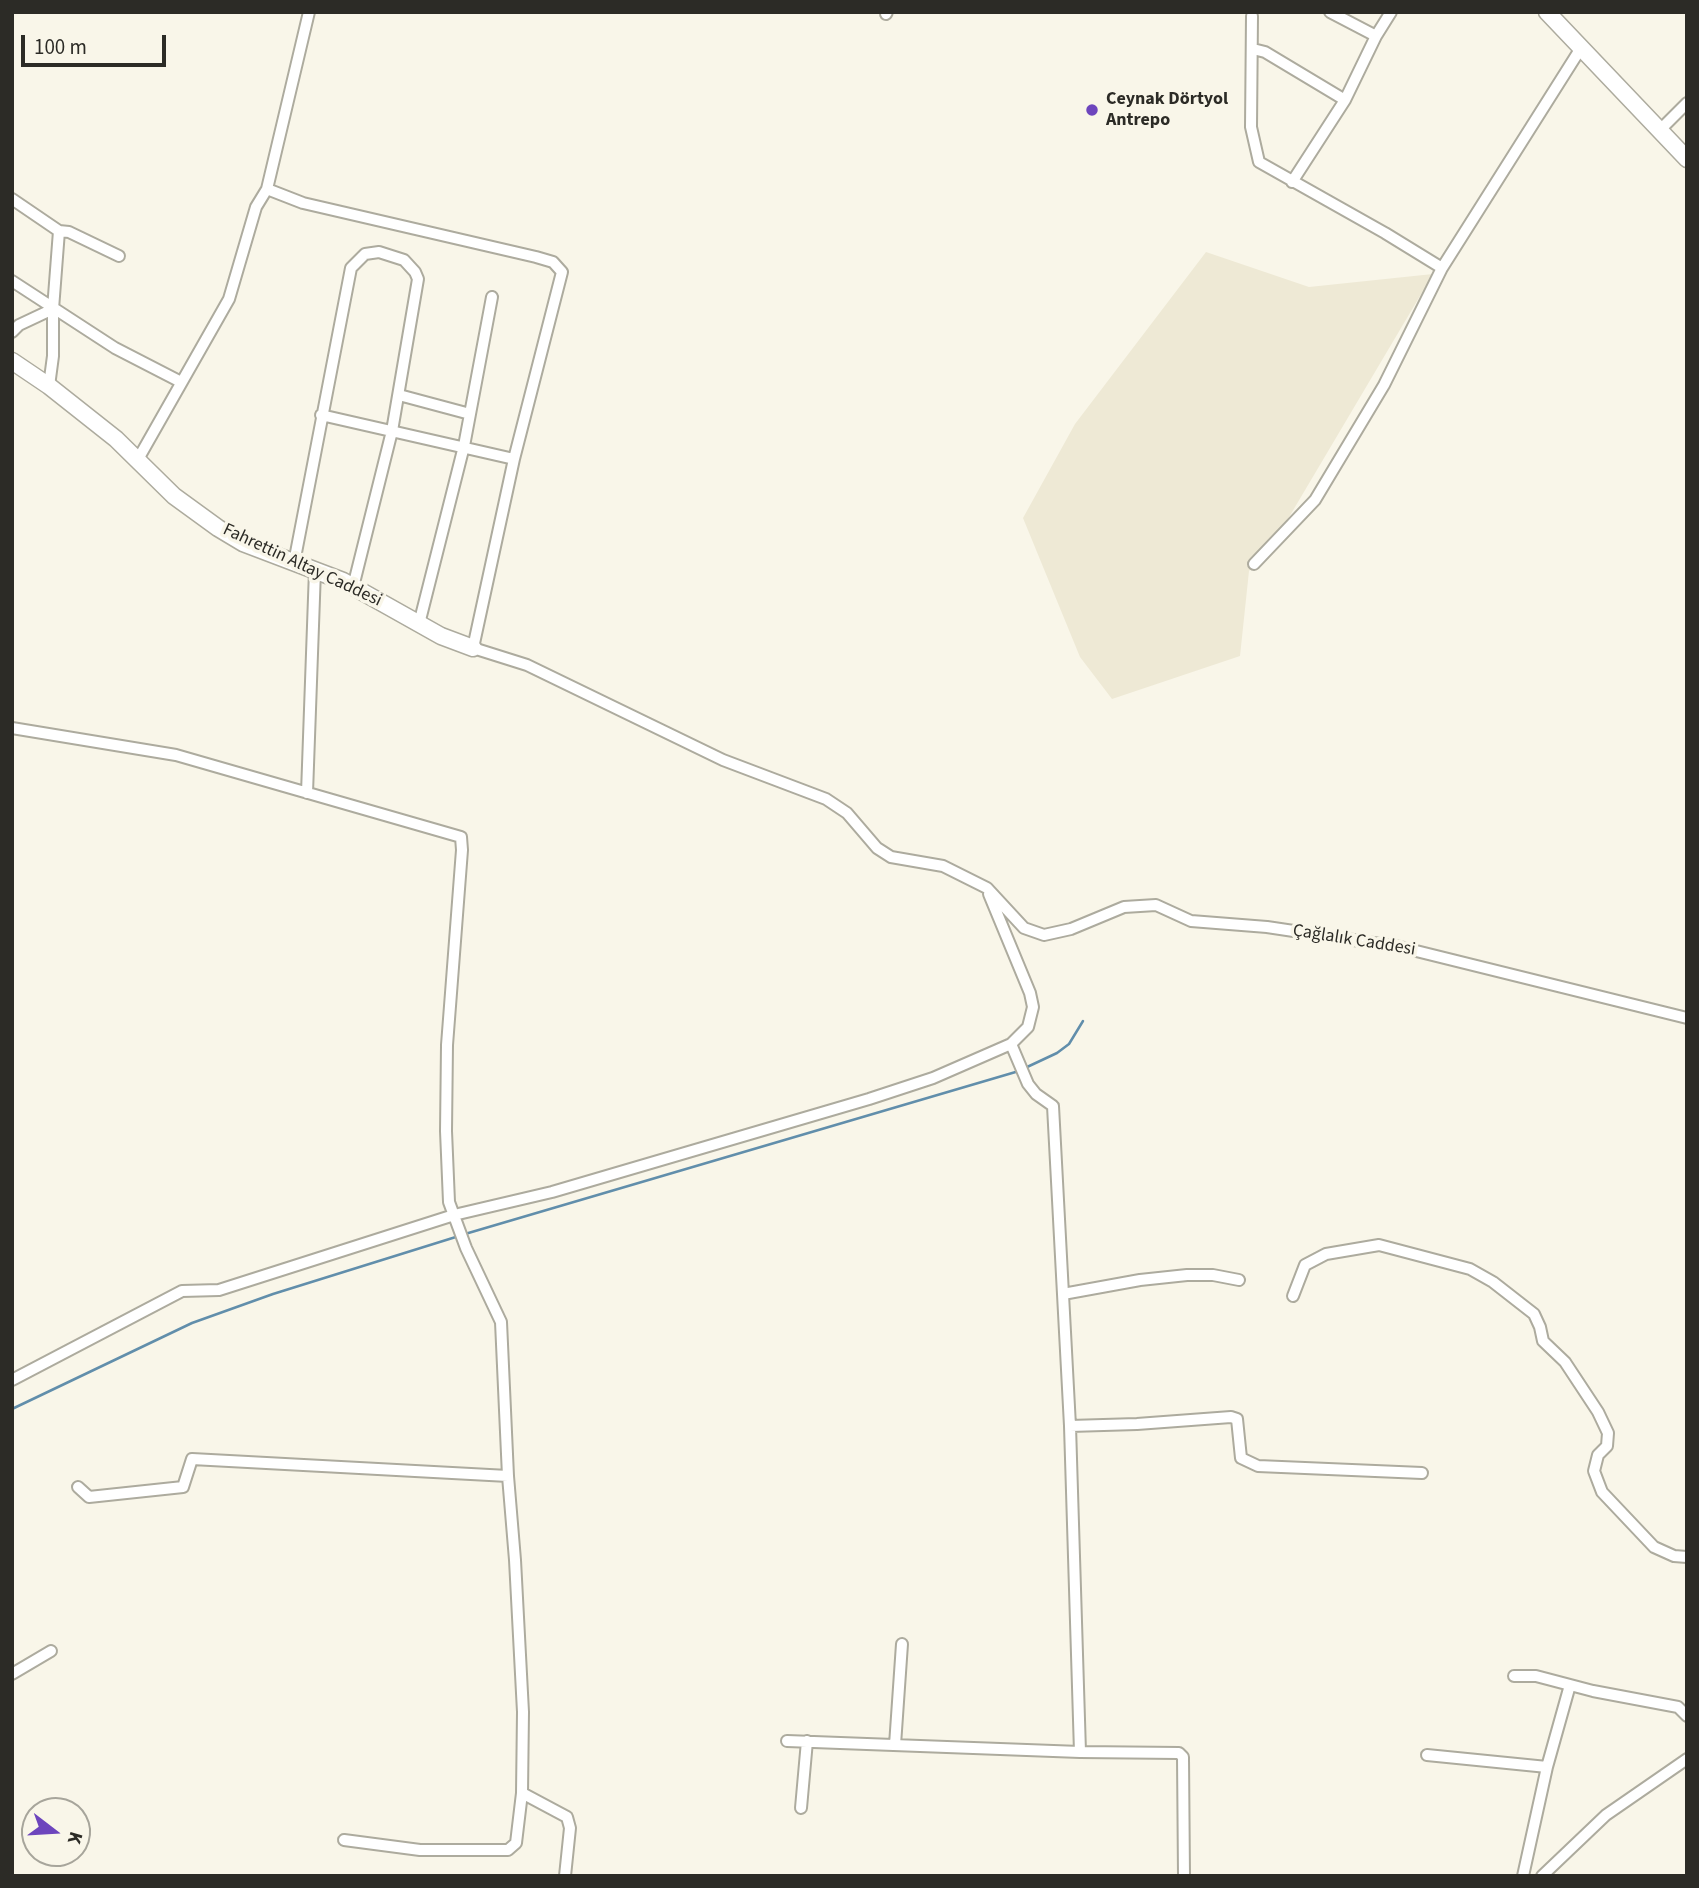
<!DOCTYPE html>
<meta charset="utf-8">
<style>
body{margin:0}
#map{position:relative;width:1699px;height:1888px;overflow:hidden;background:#f9f6e9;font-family:"Source Sans 3",sans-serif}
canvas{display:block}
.frame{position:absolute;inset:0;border:14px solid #2c2b26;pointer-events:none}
.north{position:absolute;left:21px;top:1797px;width:70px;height:70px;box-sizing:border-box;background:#f9f6e9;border:2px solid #a7a59b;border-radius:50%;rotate:107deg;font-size:19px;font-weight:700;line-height:28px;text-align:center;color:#2c2b26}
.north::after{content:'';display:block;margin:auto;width:24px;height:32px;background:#6d45bd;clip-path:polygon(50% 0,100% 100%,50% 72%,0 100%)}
.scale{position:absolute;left:21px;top:35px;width:145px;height:32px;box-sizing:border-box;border:4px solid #2c2b26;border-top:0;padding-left:9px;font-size:21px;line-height:24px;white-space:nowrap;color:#2c2b26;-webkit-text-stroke:5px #f9f6e9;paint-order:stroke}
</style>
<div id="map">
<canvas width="1699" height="1888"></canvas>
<div class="frame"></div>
<div class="north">K</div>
<div class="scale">100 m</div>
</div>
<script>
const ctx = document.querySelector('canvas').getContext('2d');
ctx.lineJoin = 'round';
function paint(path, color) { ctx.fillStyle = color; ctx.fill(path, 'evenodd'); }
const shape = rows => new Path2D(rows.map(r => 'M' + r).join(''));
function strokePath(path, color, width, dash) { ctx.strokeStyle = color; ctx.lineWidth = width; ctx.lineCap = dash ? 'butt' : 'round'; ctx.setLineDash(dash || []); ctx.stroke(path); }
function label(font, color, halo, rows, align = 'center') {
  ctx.font = font + ' "Source Sans 3",sans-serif'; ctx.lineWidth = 7; ctx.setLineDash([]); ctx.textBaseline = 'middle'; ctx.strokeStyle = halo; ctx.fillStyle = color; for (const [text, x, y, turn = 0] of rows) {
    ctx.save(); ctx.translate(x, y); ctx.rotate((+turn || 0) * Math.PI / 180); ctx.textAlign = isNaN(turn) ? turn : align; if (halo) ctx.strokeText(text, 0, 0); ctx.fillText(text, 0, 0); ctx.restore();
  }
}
const built = shape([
 [1206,252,1309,287,1433,274,1282,529,1249,571,1240,656,1112,699,1080,657,1023,518,1075,424]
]);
const stream = shape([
 [1025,1068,1057,1053,1069,1044,1083,1021],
 [465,1234,1019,1071],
 [12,1409,192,1323,273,1294,459,1236]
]);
const street = shape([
 [1330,12,1376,36],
 [886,14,887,12],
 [1252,16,1251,127,1259,162,1385,233,1442,268],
 [1253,49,1265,52,1345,100],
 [1660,130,1687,103],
 [1292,182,1345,100,1376,36,1391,12],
 [267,189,303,203,536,257,553,262,562,272,514,459,473,648,527,665,723,760,826,799,847,813,877,848,891,857,943,866,987,888,1024,928,1044,935,1071,929,1124,907,1156,905,1191,921,1267,927,1400,947,1687,1018],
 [12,199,59,231,69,232,119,256],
 [12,281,115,348,181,382],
 [12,332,19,325,53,309],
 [49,386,53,356,53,309,59,231],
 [399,395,470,414],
 [321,415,514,459],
 [137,461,229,299,256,207,267,189,309,12],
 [294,563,351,268,365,254,379,252,404,260,415,272,418,279,392,431,353,587],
 [1254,564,1315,500,1384,385,1442,268,1581,48],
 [419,624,464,446,492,297],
 [12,728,176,755,461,837,462,850,447,1045,446,1131,449,1202,466,1248,501,1322,508,1476,515,1560,523,1712,522,1793,516,1843,508,1850,420,1850,344,1840],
 [307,793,315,570],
 [989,894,1030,993,1033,1007,1028,1027,1011,1044,1028,1084,1036,1094,1053,1106,1070,1426,1080,1752],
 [1063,1294,1140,1280,1187,1275,1213,1275,1239,1280],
 [1293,1296,1305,1265,1326,1254,1379,1245,1470,1269,1493,1282,1534,1314,1540,1327,1543,1341,1565,1362,1598,1412,1608,1433,1607,1446,1598,1455,1594,1471,1602,1492,1654,1547,1674,1556,1687,1557],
 [12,1380,182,1291,219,1290,454,1215,552,1192,869,1099,933,1078,1011,1044],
 [1070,1426,1137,1424,1231,1417,1237,1419,1241,1458,1258,1466,1422,1473],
 [78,1487,89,1497,183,1487,192,1459,508,1476],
 [12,1674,51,1651],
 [1514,1676,1536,1676,1593,1691,1678,1707,1687,1716],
 [787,1741,1080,1752,1179,1753,1183,1757,1184,1876],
 [895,1745,902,1644],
 [1427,1755,1547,1767],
 [522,1793,567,1817,570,1828,565,1876],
 [801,1808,807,1741],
 [1523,1876,1547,1767,1570,1685],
 [1542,1876,1606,1815,1687,1759]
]);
const secondary = shape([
 [1547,12,1687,159],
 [12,361,49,386,116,439,174,496,218,528,243,543,343,581,441,636,473,648]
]);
const markers = [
 [1092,110,7,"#6d45bd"]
];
const poiNames = [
 ["Ceynak Dörtyol",1106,100],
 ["Antrepo",1106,121]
];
const streetNames = [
 ["Fahrettin Altay Caddesi",302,566,25],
 ["Çağlalık Caddesi",1354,941,9]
];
paint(built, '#eee9d5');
strokePath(stream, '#618eab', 2.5);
strokePath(street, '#adab9e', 14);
strokePath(secondary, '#adab9e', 19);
strokePath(street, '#fff', 10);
strokePath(secondary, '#fff', 16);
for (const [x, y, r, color] of markers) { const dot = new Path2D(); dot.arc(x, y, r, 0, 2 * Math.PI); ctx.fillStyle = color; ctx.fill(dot); strokePath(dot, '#f9f6e9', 2.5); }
label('bold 18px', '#2c2b26', '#f9f6e9', poiNames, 'left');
label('18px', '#2c2b26', '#f9f6e9', streetNames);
</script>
